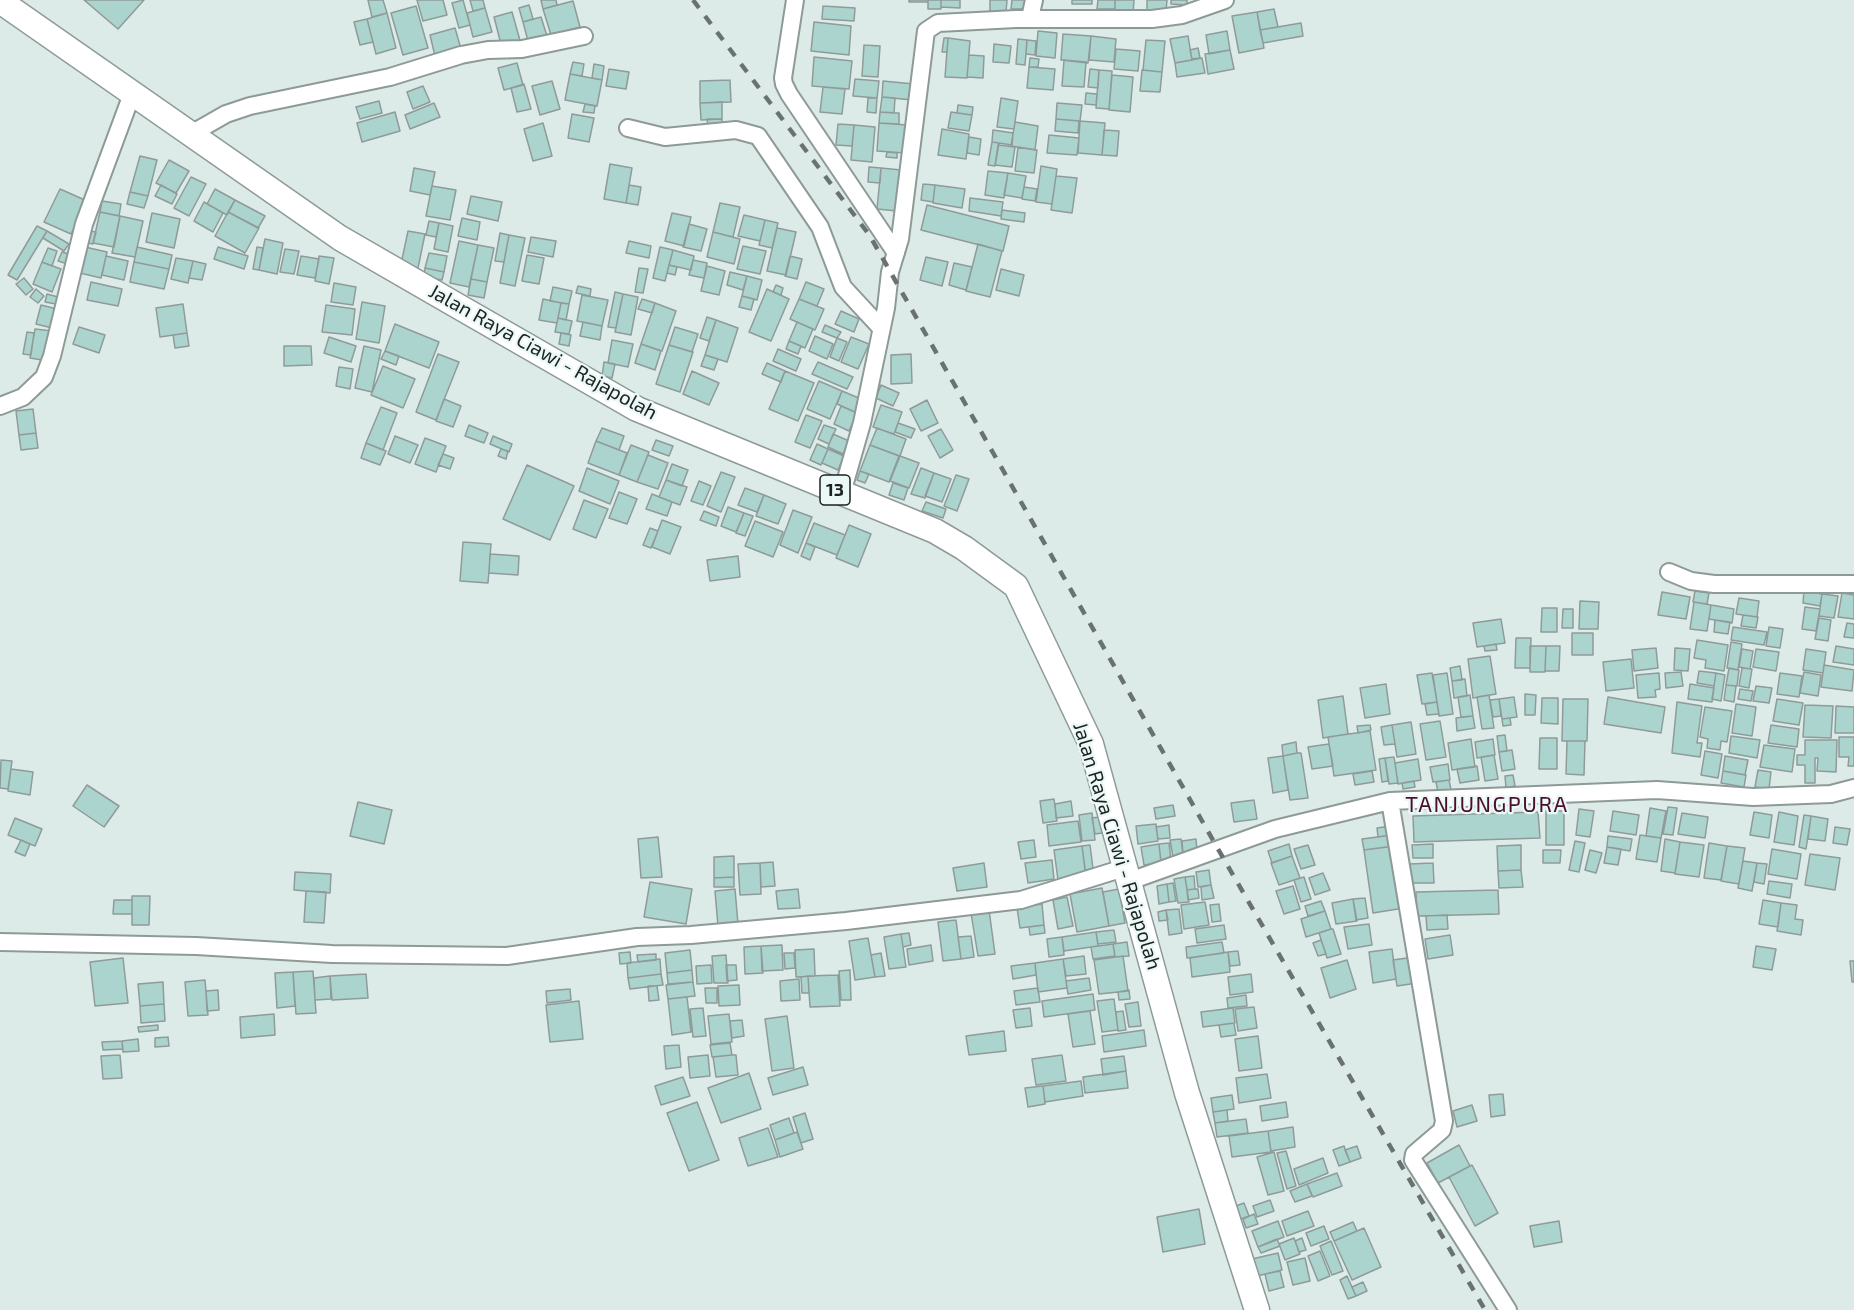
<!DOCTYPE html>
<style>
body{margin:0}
canvas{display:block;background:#ddebe8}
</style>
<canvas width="1854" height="1310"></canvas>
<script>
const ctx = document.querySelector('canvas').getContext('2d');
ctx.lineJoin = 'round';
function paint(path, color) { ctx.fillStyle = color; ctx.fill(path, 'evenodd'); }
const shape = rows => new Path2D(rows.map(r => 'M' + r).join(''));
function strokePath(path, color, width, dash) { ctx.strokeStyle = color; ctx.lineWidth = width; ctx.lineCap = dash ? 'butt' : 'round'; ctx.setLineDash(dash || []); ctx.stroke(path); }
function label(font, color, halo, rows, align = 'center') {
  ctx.font = font + ' "Exo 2",sans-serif'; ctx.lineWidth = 4.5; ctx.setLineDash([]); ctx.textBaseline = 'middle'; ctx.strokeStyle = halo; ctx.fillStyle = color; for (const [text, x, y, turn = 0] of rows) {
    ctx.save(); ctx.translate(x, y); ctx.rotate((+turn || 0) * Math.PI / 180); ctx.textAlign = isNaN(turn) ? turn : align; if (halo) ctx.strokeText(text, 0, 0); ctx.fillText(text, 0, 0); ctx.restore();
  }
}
const building = shape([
 [84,0,144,0,118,29,84,0],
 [368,0,383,0,387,13,372,17,368,0],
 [417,0,443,0,447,15,423,21,417,0],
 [463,0,470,25,459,28,452,3,463,0],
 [470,0,483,0,485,8,473,11,470,0],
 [541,0,556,0,557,5,543,9,541,0],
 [909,0,928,0,928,2,909,2,909,0],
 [928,0,941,0,941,9,928,9,928,0],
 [941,0,960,0,960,8,941,7,941,0],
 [990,0,1007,0,1006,12,990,12,990,0],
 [1012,0,1028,0,1028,9,1011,9,1012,0],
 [1072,0,1092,0,1092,4,1072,4,1072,0],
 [1098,0,1115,0,1115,9,1097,9,1098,0],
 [1115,0,1134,0,1133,14,1115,14,1115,0],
 [1147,0,1167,0,1166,11,1147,10,1147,0],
 [1171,0,1187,0,1187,5,1171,4,1171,0],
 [573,1,580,27,551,35,543,9,573,1],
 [529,5,533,19,523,22,519,8,529,5],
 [416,6,428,48,403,55,391,13,416,6],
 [823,6,855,8,854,21,822,19,823,6],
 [485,8,492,32,473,37,467,13,485,8],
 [1274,9,1278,27,1260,30,1257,12,1274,9],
 [512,12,521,44,502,48,494,17,512,12],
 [1257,12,1264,48,1239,53,1232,16,1257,12],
 [387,13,396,48,376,54,367,19,387,13],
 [541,17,547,36,528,41,523,22,541,17],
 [367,19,373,42,360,45,354,22,367,19],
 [814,22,851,26,849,55,811,51,814,22],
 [1301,23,1303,36,1263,43,1260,30,1301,23],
 [455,28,461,49,435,56,430,35,455,28],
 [1038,31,1057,33,1055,58,1036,56,1038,31],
 [1227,31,1230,50,1209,54,1206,35,1227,31],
 [1063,34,1091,36,1088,63,1061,60,1063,34],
 [1091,36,1116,39,1114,62,1089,60,1091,36],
 [1188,36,1192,60,1175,63,1170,39,1188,36],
 [944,38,948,38,947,52,942,52,944,38],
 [948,38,970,41,967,78,945,77,948,38],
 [1018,39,1027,40,1025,65,1016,64,1018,39],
 [1027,40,1036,41,1035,55,1026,54,1027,40],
 [1146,40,1165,41,1162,72,1143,70,1146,40],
 [994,44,1011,46,1009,63,993,62,994,44],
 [864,45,880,46,878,77,862,76,864,45],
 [1198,48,1200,58,1192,59,1190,50,1198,48],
 [1116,49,1140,51,1138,71,1114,69,1116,49],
 [1230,50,1234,69,1208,74,1205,54,1230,50],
 [969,55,984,56,983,78,967,77,969,55],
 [814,57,852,61,849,89,812,86,814,57],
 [1030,58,1039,59,1038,67,1029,67,1030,58],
 [1202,58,1205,73,1177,77,1175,63,1202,58],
 [1064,60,1086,62,1084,87,1062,86,1064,60],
 [573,62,584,64,582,76,570,74,573,62],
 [517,63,523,85,504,90,498,68,517,63],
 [594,64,604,66,602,80,592,78,594,64],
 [1029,67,1055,69,1053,90,1027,88,1029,67],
 [609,69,629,72,626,89,606,86,609,69],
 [1090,69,1099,70,1098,88,1088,87,1090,69],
 [1099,70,1112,71,1109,109,1096,108,1099,70],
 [1142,70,1162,72,1160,92,1140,91,1142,70],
 [570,74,602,80,597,106,565,100,570,74],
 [1112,75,1133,77,1130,112,1109,110,1112,75],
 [855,79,879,81,877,98,853,96,855,79],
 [730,80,731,102,700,103,700,81,730,80],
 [552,81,560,109,540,115,532,86,552,81],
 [883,81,914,84,912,100,882,97,883,81],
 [524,84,531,109,517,112,511,88,524,84],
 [423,86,430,102,413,109,407,92,423,86],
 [823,87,845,89,842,114,820,112,823,87],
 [1086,93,1097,94,1096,105,1085,104,1086,93],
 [882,97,895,98,894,113,880,112,882,97],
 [868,98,877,98,876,113,867,112,868,98],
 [1001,98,1018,101,1014,129,997,127,1001,98],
 [379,101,382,113,360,119,356,107,379,101],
 [722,102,722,119,701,120,700,103,722,102],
 [434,103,440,117,410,129,405,115,434,103],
 [1057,103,1082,105,1080,121,1056,119,1057,103],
 [585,104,595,106,594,113,583,112,585,104],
 [958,105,973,107,972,115,957,113,958,105],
 [395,112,400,131,362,142,357,123,395,112],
 [880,112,899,113,899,124,879,123,880,112],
 [951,112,972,115,969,131,948,128,951,112],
 [572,114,594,118,589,142,568,138,572,114],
 [707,119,722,119,722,125,708,126,707,119],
 [1056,119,1079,121,1078,133,1055,131,1056,119],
 [1080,121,1105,123,1102,155,1078,153,1080,121],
 [1015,122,1038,126,1035,150,1011,146,1015,122],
 [543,123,552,156,533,161,524,129,543,123],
 [879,123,907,125,905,153,877,151,879,123],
 [838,124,854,125,852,146,836,145,838,124],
 [854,125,875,127,872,162,851,160,854,125],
 [942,129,969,134,966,159,938,155,942,129],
 [993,130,1013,133,1012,145,992,142,993,130],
 [1104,130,1119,131,1117,156,1102,155,1104,130],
 [1049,135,1079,138,1077,155,1047,153,1049,135],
 [969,137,981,139,979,155,967,153,969,137],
 [992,142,999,143,995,166,988,165,992,142],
 [998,145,1015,147,1012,167,995,165,998,145],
 [1018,147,1037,150,1034,173,1015,171,1018,147],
 [887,152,897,153,897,158,886,157,887,152],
 [140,156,157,160,148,196,130,192,140,156],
 [169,160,189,171,176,193,156,183,169,160],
 [610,164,632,168,626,203,604,199,610,164],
 [1041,166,1057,169,1052,204,1036,202,1041,166],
 [869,167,881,168,880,183,868,182,869,167],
 [414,168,435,172,430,195,410,191,414,168],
 [881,168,901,170,897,211,877,209,881,168],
 [988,171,1008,173,1004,198,985,195,988,171],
 [1008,173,1026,176,1022,198,1004,195,1008,173],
 [1056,176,1077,178,1072,213,1051,210,1056,176],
 [191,177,206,184,189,216,174,208,191,177],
 [923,184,935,185,933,202,921,200,923,184],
 [161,185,177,194,172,204,155,196,161,185],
 [629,185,641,187,638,205,626,203,629,185],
 [935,185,965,189,962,208,933,203,935,185],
 [432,186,456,190,450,220,426,216,432,186],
 [1024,187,1037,189,1035,201,1022,199,1024,187],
 [60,189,87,201,71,234,44,222,60,189],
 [215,189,235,200,227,215,207,204,215,189],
 [130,192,148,196,144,208,127,204,130,192],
 [471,196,502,202,498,221,467,214,471,196],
 [970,198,1003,202,1001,216,969,211,970,198],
 [235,200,265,216,258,228,228,212,235,200],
 [102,201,121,204,119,216,100,212,102,201],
 [204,202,223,213,213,232,194,221,204,202],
 [720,203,740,207,733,237,713,232,720,203],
 [927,205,1009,226,1003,251,921,230,927,205],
 [1002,210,1025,213,1024,222,1001,219,1002,210],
 [100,212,120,216,114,247,93,243,100,212],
 [228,212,259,228,245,253,215,236,228,212],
 [152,213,180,219,174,248,146,242,152,213],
 [672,213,691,217,684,246,665,241,672,213],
 [744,215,765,220,760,241,738,236,744,215],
 [120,216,143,221,135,257,112,253,120,216],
 [462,218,480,222,477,240,458,236,462,218],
 [765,220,778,223,772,248,759,245,765,220],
 [429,221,439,223,436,237,426,235,429,221],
 [439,223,453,226,448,252,434,249,439,223],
 [689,224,707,229,701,251,683,247,689,224],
 [37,226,47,231,17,280,8,275,37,226],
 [777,228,796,232,786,275,767,271,777,228],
 [47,231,69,244,64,251,43,238,47,231],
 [90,231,96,232,93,244,88,243,90,231],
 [408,231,425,234,418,268,401,264,408,231],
 [713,232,740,239,734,264,707,257,713,232],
 [500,233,509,235,504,262,495,261,500,233],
 [509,235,525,238,515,286,500,283,509,235],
 [531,237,556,241,553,257,528,252,531,237],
 [265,239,283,243,277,274,259,270,265,239],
 [459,241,478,245,469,287,450,283,459,241],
 [629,241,651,246,649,258,626,253,629,241],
 [978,244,1002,251,990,297,966,291,978,244],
 [478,245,494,248,487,282,471,279,478,245],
 [743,246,766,251,760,274,737,269,743,246],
 [85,247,107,252,101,278,80,273,85,247],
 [137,247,172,255,169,269,134,262,137,247],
 [218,247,248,256,244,269,214,259,218,247],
 [257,247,263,248,259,270,253,269,257,247],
 [660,247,673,250,665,281,653,278,660,247],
 [48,248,57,251,52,266,42,262,48,248],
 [285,249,299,251,294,274,280,272,285,249],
 [673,250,694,256,691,270,669,265,673,250],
 [62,252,72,255,68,264,58,261,62,252],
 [429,253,447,256,444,272,425,268,429,253],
 [527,255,544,258,539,284,522,281,527,255],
 [106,256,128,261,124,280,102,275,106,256],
 [301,256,319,259,315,278,297,275,301,256],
 [319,256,334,258,329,284,315,281,319,256],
 [790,256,802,259,797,279,785,276,790,256],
 [926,257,948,262,942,286,920,280,926,257],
 [176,258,193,261,188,283,171,279,176,258],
 [693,260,707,263,704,278,689,275,693,260],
 [193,261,206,264,202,280,189,278,193,261],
 [42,262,61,269,52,292,33,284,42,262],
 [134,262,169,269,164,289,130,282,134,262],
 [954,263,972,267,966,290,949,285,954,263],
 [669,265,677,267,675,275,667,273,669,265],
 [707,266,725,271,719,295,701,291,707,266],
 [425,268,444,272,442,280,424,277,425,268],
 [639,268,648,269,643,293,635,292,639,268],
 [1001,269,1024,275,1019,296,996,290,1001,269],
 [730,272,747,276,743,290,727,285,730,272],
 [747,276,762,280,757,300,742,296,747,276],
 [24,278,33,289,26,295,16,284,24,278],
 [471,279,487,282,484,298,468,295,471,279],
 [91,282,122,289,118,306,87,300,91,282],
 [806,282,824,289,817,306,799,299,806,282],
 [334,283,356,287,353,305,331,302,334,283],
 [776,285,783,288,781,295,773,292,776,285],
 [578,286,591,289,590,296,576,293,578,286],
 [553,287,572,291,569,304,550,301,553,287],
 [36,289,44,296,38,303,30,297,36,289],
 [767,289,789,299,771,341,749,332,767,289],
 [615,292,623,294,616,328,608,327,615,292],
 [47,294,58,297,56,304,45,302,47,294],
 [623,294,638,297,631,335,615,332,623,294],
 [582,295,608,300,602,326,577,321,582,295],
 [742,296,754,299,751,310,739,307,742,296],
 [543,299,561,303,557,323,539,320,543,299],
 [642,299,655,303,652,313,638,309,642,299],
 [799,299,824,309,815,330,790,319,799,299],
 [362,302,385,306,379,343,356,339,362,302],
 [561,303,569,304,566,320,558,318,561,303],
 [655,303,676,311,662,351,641,344,655,303],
 [183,304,187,333,160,337,156,308,183,304],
 [41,305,57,309,52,328,36,324,41,305],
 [326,305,355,309,352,335,322,332,326,305],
 [841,311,859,319,854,332,835,324,841,311],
 [707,317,716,320,709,341,700,338,707,317],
 [558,318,572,321,569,334,555,332,558,318],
 [716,320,738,328,727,362,705,355,716,320],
 [583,322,602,326,600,340,580,336,583,322],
 [797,322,813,329,805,348,789,341,797,322],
 [395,324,439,342,429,368,385,351,395,324],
 [825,325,841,332,837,338,822,332,825,325],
 [79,327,105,335,99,353,73,344,79,327],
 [675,327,698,334,692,352,669,345,675,327],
 [35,329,53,331,48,361,30,358,35,329],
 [27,332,34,333,31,355,23,354,27,332],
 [187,333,189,346,175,348,173,335,187,333],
 [561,333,571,335,569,346,559,344,561,333],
 [815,336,833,344,827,359,809,351,815,336],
 [329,337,356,346,351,362,324,353,329,337],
 [851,337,869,344,858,369,841,362,851,337],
 [837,338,847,342,839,361,830,357,837,338],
 [612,340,633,344,628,367,608,363,612,340],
 [789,341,801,346,798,354,786,349,789,341],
 [641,344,661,351,655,370,635,363,641,344],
 [669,345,693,352,680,392,656,384,669,345],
 [284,346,311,346,312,365,284,366,284,346],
 [364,346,381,350,372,392,355,388,364,346],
 [778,349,801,359,796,371,773,361,778,349],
 [385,351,399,356,396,365,381,359,385,351],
 [438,354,459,362,436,420,416,412,438,354],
 [911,354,912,383,891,384,891,355,911,354],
 [705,355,718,359,714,370,701,366,705,355],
 [604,362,615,364,612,378,602,376,604,362],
 [818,362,853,377,847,389,812,374,818,362],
 [767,363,785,371,781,382,762,374,767,363],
 [383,366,415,379,403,408,371,395,383,366],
 [339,367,353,369,350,389,336,386,339,367],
 [692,371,719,383,709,405,683,394,692,371],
 [785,371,814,383,798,421,769,409,785,371],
 [819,381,842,391,830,419,807,409,819,381],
 [881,385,899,393,893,406,876,398,881,385],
 [842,391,861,399,855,412,837,404,842,391],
 [444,399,461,406,453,427,436,421,444,399],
 [927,400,938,423,921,431,910,409,927,400],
 [881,405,902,412,894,434,873,427,881,405],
 [841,406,857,413,849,431,834,424,841,406],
 [381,407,397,413,383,450,366,443,381,407],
 [33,409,36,433,19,435,16,411,33,409],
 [806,415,822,421,810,448,795,442,806,415],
 [898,423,915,429,911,438,895,432,898,423],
 [469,425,488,433,484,443,465,436,469,425],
 [824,425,836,429,829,444,818,439,824,425],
 [602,428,624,436,619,450,596,441,602,428],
 [877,428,906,439,900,456,870,445,877,428],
 [941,429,953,450,940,458,928,436,941,429],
 [36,433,38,448,21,450,19,435,36,433],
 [833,434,849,441,843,454,828,447,833,434],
 [395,436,418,445,410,463,388,454,395,436],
 [493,436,512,444,509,452,490,444,493,436],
 [425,438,446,446,436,472,415,464,425,438],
 [656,440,673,446,669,456,652,450,656,440],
 [596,441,627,453,619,475,588,463,596,441],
 [366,443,386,451,380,465,361,458,366,443],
 [817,444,828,449,821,465,810,460,817,444],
 [631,445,649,452,637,482,619,475,631,445],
 [870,445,899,456,889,482,860,471,870,445],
 [501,449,508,451,506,459,498,456,501,449],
 [828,449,844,456,838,470,822,463,828,449],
 [443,454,454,458,450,469,438,465,443,454],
 [648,455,668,463,658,489,637,482,648,455],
 [900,456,919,463,909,488,890,481,900,456],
 [672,464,688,470,682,486,666,480,672,464],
 [527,465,574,486,550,540,503,519,527,465],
 [587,468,619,481,610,504,579,491,587,468],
 [921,468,934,473,925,498,911,494,921,468],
 [860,471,869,474,865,483,857,480,860,471],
 [721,472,735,477,721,512,707,506,721,472],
 [934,473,951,479,942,502,925,496,934,473],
 [956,475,969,479,957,511,944,506,956,475],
 [666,480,687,487,680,505,659,497,666,480],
 [699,481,711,486,703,505,691,501,699,481],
 [893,483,908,488,904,500,889,495,893,483],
 [745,488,764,495,757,512,738,505,745,488],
 [619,492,637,499,627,524,609,518,619,492],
 [652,494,672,502,667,516,646,509,652,494],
 [764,495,786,504,778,524,756,516,764,495],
 [584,500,608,509,596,538,573,529,584,500],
 [926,502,946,509,943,518,922,511,926,502],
 [728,507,744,513,736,532,721,526,728,507],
 [793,510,812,517,798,553,780,545,793,510],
 [704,511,719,517,716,526,700,520,704,511],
 [744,513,753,516,745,536,736,533,744,513],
 [662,520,681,527,670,554,652,547,662,520],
 [755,521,783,532,773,557,745,546,755,521],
 [814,523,845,535,837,555,806,543,814,523],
 [849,525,871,534,858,567,836,558,849,525],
 [650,528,658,531,651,548,643,545,650,528],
 [463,542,491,544,488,583,460,581,463,542],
 [806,543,815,547,810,560,801,556,806,543],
 [490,554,519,556,518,575,489,573,490,554],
 [738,556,740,577,710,581,707,560,738,556],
 [1695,591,1709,593,1707,604,1693,602,1695,591],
 [1804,591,1822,594,1820,606,1803,603,1804,591],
 [1662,592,1690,597,1686,619,1658,615,1662,592],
 [1842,593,1854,595,1854,619,1838,617,1842,593],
 [1822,594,1838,596,1834,618,1819,616,1822,594],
 [1739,598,1759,601,1757,617,1736,614,1739,598],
 [1580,601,1599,602,1598,629,1579,629,1580,601],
 [1694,602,1711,605,1707,631,1690,629,1694,602],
 [1711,605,1734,609,1732,623,1709,619,1711,605],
 [1805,607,1820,609,1816,631,1802,629,1805,607],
 [1542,608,1557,608,1557,632,1541,632,1542,608],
 [1563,609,1573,609,1573,628,1562,628,1563,609],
 [1743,615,1758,617,1756,628,1741,626,1743,615],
 [1819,618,1831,620,1828,641,1815,639,1819,618],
 [1501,619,1505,643,1477,647,1473,623,1501,619],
 [1715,620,1730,622,1728,634,1714,632,1715,620],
 [1847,623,1854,624,1854,638,1844,637,1847,623],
 [1733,627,1767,632,1764,645,1731,640,1733,627],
 [1769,627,1783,629,1780,648,1766,646,1769,627],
 [1572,633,1593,633,1593,655,1572,655,1572,633],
 [1516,638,1531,638,1530,668,1515,668,1516,638],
 [1697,640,1728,645,1724,671,1705,668,1706,660,1694,658,1697,640],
 [1731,642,1742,644,1738,670,1727,668,1731,642],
 [1496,644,1497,650,1485,651,1484,646,1496,644],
 [1530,646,1546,646,1545,672,1530,672,1530,646],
 [1546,646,1560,646,1559,671,1545,671,1546,646],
 [1836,646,1854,649,1854,665,1833,662,1836,646],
 [1656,648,1658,668,1634,671,1632,650,1656,648],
 [1675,648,1690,649,1688,671,1674,670,1675,648],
 [1742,649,1753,651,1750,669,1739,667,1742,649],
 [1756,649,1779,652,1776,671,1753,667,1756,649],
 [1806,649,1826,652,1823,673,1803,670,1806,649],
 [1490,656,1496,694,1473,698,1468,659,1490,656],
 [1631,659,1634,688,1606,691,1603,662,1631,659],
 [1824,665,1854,670,1852,691,1821,687,1824,665],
 [1460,666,1462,680,1452,681,1450,668,1460,666],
 [1729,668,1739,670,1737,686,1726,685,1729,668],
 [1742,668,1752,669,1749,688,1739,686,1742,668],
 [1699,671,1716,673,1714,686,1697,683,1699,671],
 [1681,672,1683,686,1666,688,1665,673,1681,672],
 [1804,672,1821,675,1818,696,1800,693,1804,672],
 [1432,673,1437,702,1422,704,1417,675,1432,673],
 [1447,673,1453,714,1439,716,1433,675,1447,673],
 [1659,673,1660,689,1655,690,1656,697,1638,698,1636,675,1659,673],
 [1716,673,1725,675,1721,701,1712,699,1716,673],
 [1780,673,1802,676,1799,697,1777,694,1780,673],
 [1465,679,1467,696,1454,698,1452,681,1465,679],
 [1386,684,1390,714,1365,718,1360,688,1386,684],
 [1690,684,1714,688,1712,702,1688,699,1690,684],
 [1726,685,1736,686,1734,702,1724,700,1726,685],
 [1756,686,1772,688,1769,703,1753,701,1756,686],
 [1740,689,1753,691,1751,701,1738,699,1740,689],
 [1525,694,1536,695,1535,715,1525,715,1525,694],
 [1470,695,1473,716,1461,717,1458,697,1470,695],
 [1489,695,1494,728,1482,729,1477,697,1489,695],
 [1343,696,1348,734,1323,738,1318,700,1343,696],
 [1514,697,1517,717,1502,719,1499,699,1514,697],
 [1608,697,1665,707,1661,733,1604,724,1608,697],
 [1542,698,1558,698,1558,724,1541,723,1542,698],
 [1499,699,1501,716,1493,717,1490,700,1499,699],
 [1563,699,1588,699,1587,741,1562,741,1563,699],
 [1777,699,1803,703,1799,725,1773,721,1777,699],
 [1437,702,1439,714,1427,715,1425,704,1437,702],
 [1677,702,1702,706,1697,743,1702,743,1700,757,1672,753,1677,702],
 [1736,704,1756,707,1752,736,1732,733,1736,704],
 [1805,705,1833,706,1831,738,1803,737,1805,705],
 [1836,706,1854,707,1854,733,1835,733,1836,706],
 [1705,707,1732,711,1727,742,1721,741,1720,750,1707,748,1708,739,1700,737,1705,707],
 [1473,716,1475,728,1457,731,1456,718,1473,716],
 [1510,718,1511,725,1503,726,1502,719,1510,718],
 [1440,721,1446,757,1426,760,1420,724,1440,721],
 [1411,722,1416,754,1397,757,1392,725,1411,722],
 [1370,725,1371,730,1358,733,1357,726,1370,725],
 [1392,725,1395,744,1384,745,1381,727,1392,725],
 [1771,725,1799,729,1797,747,1768,743,1771,725],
 [1370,731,1376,770,1334,776,1328,737,1370,731],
 [1505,735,1507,751,1499,752,1497,736,1505,735],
 [1731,736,1760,740,1757,758,1729,753,1731,736],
 [1839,737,1854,737,1854,766,1848,766,1849,757,1839,757,1839,737],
 [1540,738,1557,738,1557,769,1539,769,1540,738],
 [1471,739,1475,767,1452,770,1448,743,1471,739],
 [1493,739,1495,755,1477,758,1475,742,1493,739],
 [1805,740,1837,740,1836,772,1817,771,1818,758,1815,758,1815,783,1805,783,1805,765,1797,765,1797,755,1805,755,1805,740],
 [1567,741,1585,741,1584,775,1566,774,1567,741],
 [1296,742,1297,753,1283,756,1282,745,1296,742],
 [1329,744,1333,766,1312,769,1308,747,1329,744],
 [1764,745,1795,749,1792,772,1760,767,1764,745],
 [1512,750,1515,769,1502,771,1499,752,1512,750],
 [1705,751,1722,754,1718,778,1701,775,1705,751],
 [1297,753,1301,753,1308,798,1290,800,1283,756,1297,753],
 [1494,755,1498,779,1485,781,1481,757,1494,755],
 [1283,756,1288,790,1273,793,1268,758,1283,756],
 [1725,756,1748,760,1745,775,1723,771,1725,756],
 [1394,757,1398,783,1389,784,1385,758,1394,757],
 [1385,758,1388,781,1382,782,1379,759,1385,758],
 [1418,759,1421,780,1398,784,1395,763,1418,759],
 [1,760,12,761,8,789,0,788,1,760],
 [1448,764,1450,780,1433,782,1430,767,1448,764],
 [1477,766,1479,780,1460,783,1457,769,1477,766],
 [11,769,33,772,30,795,8,791,11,769],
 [1758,770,1771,772,1769,789,1755,787,1758,770],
 [1372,771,1374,782,1355,785,1353,774,1372,771],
 [1723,771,1746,775,1744,787,1721,783,1723,771],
 [1513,775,1515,786,1506,788,1505,776,1513,775],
 [1449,780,1451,790,1438,792,1436,782,1449,780],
 [1414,781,1415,787,1403,789,1402,783,1414,781],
 [87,785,119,806,104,827,73,806,87,785],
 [1054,799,1057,821,1043,823,1040,801,1054,799],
 [1254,800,1257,819,1234,822,1231,803,1254,800],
 [1071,801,1073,816,1056,818,1055,804,1071,801],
 [358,802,392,810,384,844,350,836,358,802],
 [1173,805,1175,816,1156,819,1154,808,1173,805],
 [1668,807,1677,808,1673,835,1663,834,1668,807],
 [1650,808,1666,811,1661,838,1646,836,1650,808],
 [1579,809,1594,811,1590,837,1576,835,1579,809],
 [1546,811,1564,811,1564,845,1546,845,1546,811],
 [1613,811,1639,815,1636,835,1610,831,1613,811],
 [1538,812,1540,838,1414,842,1413,816,1538,812],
 [1754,812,1772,815,1769,838,1750,835,1754,812],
 [1779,812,1798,816,1794,845,1774,842,1779,812],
 [1092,813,1095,840,1082,841,1079,815,1092,813],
 [1682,813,1708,817,1705,838,1678,834,1682,813],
 [1804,815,1811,816,1806,849,1799,847,1804,815],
 [1811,816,1828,819,1825,841,1808,839,1811,816],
 [1099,817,1102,833,1095,834,1092,818,1099,817],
 [15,818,42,829,35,846,8,835,15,818],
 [1078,821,1081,842,1049,846,1047,825,1078,821],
 [1156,824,1158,841,1138,844,1136,826,1156,824],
 [1169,825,1170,838,1158,839,1156,827,1169,825],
 [1391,826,1392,835,1378,837,1377,828,1391,826],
 [1835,827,1850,829,1847,845,1833,843,1835,827],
 [1392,835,1394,846,1364,850,1362,839,1392,835],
 [1640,835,1661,838,1657,862,1636,859,1640,835],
 [1608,836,1632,839,1630,851,1607,847,1608,836],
 [658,837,662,877,641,878,638,839,658,837],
 [1181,839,1183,855,1173,857,1170,840,1181,839],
 [1196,839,1197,851,1183,853,1182,841,1196,839],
 [1665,839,1680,842,1675,873,1661,871,1665,839],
 [21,840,30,844,25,856,15,852,21,840],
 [1034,840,1036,857,1021,859,1018,842,1034,840],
 [1575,841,1585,843,1579,872,1569,870,1575,841],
 [1680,842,1704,845,1699,877,1675,874,1680,842],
 [1169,843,1171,861,1161,862,1159,844,1169,843],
 [1709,843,1727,846,1721,880,1704,878,1709,843],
 [1159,844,1161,863,1144,865,1141,847,1159,844],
 [1289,844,1292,856,1272,863,1268,851,1289,844],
 [1433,844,1433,858,1413,858,1412,845,1433,844],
 [1090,845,1093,869,1085,870,1082,846,1090,845],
 [1308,845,1315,865,1301,869,1294,849,1308,845],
 [1521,845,1521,870,1498,871,1497,846,1521,845],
 [1082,846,1086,876,1058,880,1054,850,1082,846],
 [1395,846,1404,908,1373,913,1364,850,1395,846],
 [1727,846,1745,848,1739,884,1721,881,1727,846],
 [1607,847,1621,849,1618,865,1604,863,1607,847],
 [1772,849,1801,854,1797,879,1768,874,1772,849],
 [1543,850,1561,850,1560,863,1543,863,1543,850],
 [1590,850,1602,853,1596,873,1585,870,1590,850],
 [1810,854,1840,858,1835,890,1805,885,1810,854],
 [734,856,734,877,714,878,714,857,734,856],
 [1292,856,1300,878,1279,885,1271,863,1292,856],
 [1052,860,1054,879,1028,883,1025,863,1052,860],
 [1743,861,1757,863,1752,891,1738,888,1743,861],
 [773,862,775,886,761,887,760,863,773,862],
 [760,863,761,894,740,895,738,864,760,863],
 [984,863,987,887,957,891,953,868,984,863],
 [1433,863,1434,883,1410,883,1409,864,1433,863],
 [1757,863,1767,864,1764,884,1754,882,1757,863],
 [1209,870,1211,885,1198,887,1196,872,1209,870],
 [1521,870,1523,887,1499,888,1498,871,1521,870],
 [295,872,331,874,330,893,294,890,295,872],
 [1323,873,1330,890,1315,895,1309,878,1323,873],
 [1194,876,1195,889,1187,890,1185,877,1194,876],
 [734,877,734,887,714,887,714,878,734,877],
 [1185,877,1189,902,1178,903,1174,879,1185,877],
 [1304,877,1311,899,1301,902,1294,880,1304,877],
 [1769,881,1792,884,1790,898,1767,894,1769,881],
 [650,882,692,889,686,924,644,917,650,882],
 [1173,883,1176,901,1169,902,1167,884,1173,883],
 [1167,884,1169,902,1159,904,1157,886,1167,884],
 [1211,885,1214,898,1202,900,1201,887,1211,885],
 [1293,886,1300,909,1284,914,1276,891,1293,886],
 [1102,888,1109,926,1077,932,1070,894,1102,888],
 [735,889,738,924,718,926,715,891,735,889],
 [798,889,800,908,778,909,776,891,798,889],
 [1119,889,1125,923,1109,926,1103,892,1119,889],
 [1195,889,1198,889,1199,898,1188,900,1187,890,1195,889],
 [1498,890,1499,914,1417,916,1416,892,1498,890],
 [306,891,326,892,324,923,304,922,306,891],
 [132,896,150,896,149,925,132,925,132,896],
 [1067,897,1073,926,1058,929,1053,900,1067,897],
 [1365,898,1368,918,1356,920,1353,899,1365,898],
 [1353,899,1357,921,1336,924,1332,903,1353,899],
 [114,900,132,900,132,914,113,914,114,900],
 [1763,900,1781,903,1778,927,1759,924,1763,900],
 [1321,901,1325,911,1308,916,1305,906,1321,901],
 [1205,902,1209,925,1184,929,1181,905,1205,902],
 [1781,903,1797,905,1795,919,1803,920,1801,935,1777,931,1781,903],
 [1042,904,1044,925,1020,928,1017,908,1042,904],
 [1219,904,1221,921,1212,922,1210,905,1219,904],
 [1179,909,1182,933,1169,935,1166,910,1179,909],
 [989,910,995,954,978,956,971,913,989,910],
 [1166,910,1168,920,1159,921,1158,912,1166,910],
 [1325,911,1331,929,1306,937,1301,919,1325,911],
 [1447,915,1448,929,1427,930,1426,916,1447,915],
 [956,920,961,959,943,961,938,922,956,920],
 [1369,924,1372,945,1348,949,1344,927,1369,924],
 [1044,925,1045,933,1030,935,1029,927,1044,925],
 [1224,925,1226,939,1197,943,1195,929,1224,925],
 [1331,929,1333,929,1341,954,1327,958,1319,933,1331,929],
 [1114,930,1116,942,1098,944,1096,932,1114,930],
 [1096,932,1098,946,1064,951,1062,937,1096,932],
 [909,933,911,945,903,947,901,934,909,933],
 [901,934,906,967,889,969,884,937,901,934],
 [1450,935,1453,955,1428,959,1425,939,1450,935],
 [971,936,974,957,961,959,958,937,971,936],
 [1062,937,1064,955,1049,957,1047,939,1062,937],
 [868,938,875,977,855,980,849,941,868,938],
 [1321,940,1326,954,1318,956,1313,943,1321,940],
 [1127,942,1129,956,1115,957,1113,944,1127,942],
 [1222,942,1224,953,1187,958,1186,947,1222,942],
 [1113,944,1115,956,1093,959,1091,947,1113,944],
 [782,945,783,970,762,971,761,946,782,945],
 [931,945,933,961,909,965,907,949,931,945],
 [761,946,763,973,745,974,744,947,761,946],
 [1756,946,1776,949,1772,970,1753,967,1756,946],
 [814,949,815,976,796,977,795,950,814,949],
 [1392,949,1396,979,1373,983,1369,952,1392,949],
 [690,950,692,970,667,973,665,953,690,950],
 [1238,951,1240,965,1230,966,1228,952,1238,951],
 [630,952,631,963,620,964,619,953,630,952],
 [1228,952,1230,972,1192,977,1190,958,1228,952],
 [784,953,794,953,795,968,785,969,784,953],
 [881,953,885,976,875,977,871,955,881,953],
 [656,954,656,960,638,962,637,955,656,954],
 [726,955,728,983,714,983,712,956,726,955],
 [1084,956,1086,974,1066,976,1063,959,1084,956],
 [1123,956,1128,991,1099,994,1094,960,1123,956],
 [1414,957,1417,983,1397,986,1393,960,1414,957],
 [123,958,128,1003,95,1006,90,962,123,958],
 [660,959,661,974,628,978,627,963,660,959],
 [1063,959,1067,988,1038,992,1035,963,1063,959],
 [1347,960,1356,989,1330,998,1321,968,1347,960],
 [1850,961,1854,961,1854,982,1852,982,1850,961],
 [1035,963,1036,975,1013,979,1011,966,1035,963],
 [711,965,712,983,697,984,696,966,711,965],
 [726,965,736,965,737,980,727,981,726,965],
 [692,970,693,982,668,984,667,973,692,970],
 [850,970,851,1000,841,1000,839,971,850,970],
 [313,971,316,1013,296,1014,293,972,313,971],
 [293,972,295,1006,277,1008,275,973,293,972],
 [366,974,368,998,332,1000,330,976,366,974],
 [661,974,663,985,630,989,628,978,661,974],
 [1251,974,1253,992,1230,995,1228,977,1251,974],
 [838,975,840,1006,810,1007,808,976,838,975],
 [330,976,331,999,315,1000,314,978,330,976],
 [808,976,809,993,802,993,801,977,808,976],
 [1089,978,1091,990,1068,994,1066,981,1089,978],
 [799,979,800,1000,781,1001,780,981,799,979],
 [205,980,208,1015,188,1016,185,982,205,980],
 [163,982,164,1004,140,1006,138,984,163,982],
 [693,982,695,996,668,999,666,985,693,982],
 [739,985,740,1005,719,1006,718,986,739,985],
 [648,986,657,986,659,1000,649,1001,648,986],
 [705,988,717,988,717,1003,706,1003,705,988],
 [1038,988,1040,1002,1016,1005,1014,991,1038,988],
 [570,989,571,1000,547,1003,546,991,570,989],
 [218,990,219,1010,207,1011,206,991,218,990],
 [1129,990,1130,999,1119,1000,1118,992,1129,990],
 [1093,994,1095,1010,1044,1017,1042,1001,1093,994],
 [1246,995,1247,1006,1228,1008,1227,998,1246,995],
 [687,997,691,1032,672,1035,668,999,687,997],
 [1114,999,1118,1030,1102,1032,1097,1001,1114,999],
 [579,1001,583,1039,550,1042,546,1005,579,1001],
 [1138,1002,1141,1026,1129,1027,1125,1004,1138,1002],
 [164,1004,165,1021,141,1023,140,1006,164,1004],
 [1254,1007,1257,1028,1238,1031,1235,1009,1254,1007],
 [703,1008,706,1036,693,1037,690,1009,703,1008],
 [1030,1008,1032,1026,1016,1028,1013,1010,1030,1008],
 [1233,1008,1235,1023,1203,1027,1201,1012,1233,1008],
 [1090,1011,1095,1044,1073,1047,1068,1014,1090,1011],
 [1123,1011,1126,1030,1118,1031,1116,1012,1123,1011],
 [274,1014,275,1035,241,1038,240,1017,274,1014],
 [729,1014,732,1042,711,1044,708,1016,729,1014],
 [787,1016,794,1068,772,1071,765,1019,787,1016],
 [742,1020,744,1036,732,1038,730,1021,742,1020],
 [1234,1023,1236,1035,1221,1037,1219,1025,1234,1023],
 [158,1025,158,1030,139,1032,138,1027,158,1025],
 [1144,1030,1146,1046,1104,1052,1102,1036,1144,1030],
 [1004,1031,1006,1051,969,1055,966,1036,1004,1031],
 [1258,1036,1262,1068,1239,1071,1235,1039,1258,1036],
 [168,1037,169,1046,155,1047,155,1038,168,1037],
 [138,1039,139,1051,123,1052,122,1041,138,1039],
 [122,1041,123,1049,103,1050,102,1042,122,1041],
 [730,1043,732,1055,712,1057,710,1045,730,1043],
 [679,1045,681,1067,666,1069,664,1046,679,1045],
 [120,1055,122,1078,103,1079,101,1056,120,1055],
 [708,1055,710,1076,690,1078,688,1057,708,1055],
 [732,1055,736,1055,738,1075,716,1077,713,1057,732,1055],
 [1062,1055,1066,1081,1036,1085,1032,1059,1062,1055],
 [1124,1056,1126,1071,1103,1075,1101,1059,1124,1056],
 [803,1067,808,1085,773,1095,768,1078,803,1067],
 [1126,1071,1128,1088,1085,1093,1083,1077,1126,1071],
 [749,1073,761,1109,721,1123,708,1088,749,1073],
 [1267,1074,1271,1098,1239,1103,1236,1078,1267,1074],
 [683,1077,690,1096,661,1105,655,1086,683,1077],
 [1081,1081,1083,1096,1045,1102,1043,1086,1081,1081],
 [1043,1086,1045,1104,1028,1107,1025,1088,1043,1086],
 [1503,1094,1505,1115,1491,1117,1489,1095,1503,1094],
 [1232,1095,1234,1109,1213,1112,1211,1098,1232,1095],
 [697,1102,719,1160,689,1171,667,1113,697,1102],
 [1286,1102,1288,1117,1262,1121,1260,1106,1286,1102],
 [1472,1105,1477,1121,1457,1127,1453,1111,1472,1105],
 [1227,1110,1228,1121,1215,1123,1213,1112,1227,1110],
 [805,1113,813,1139,801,1143,793,1117,805,1113],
 [789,1118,794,1133,775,1140,770,1125,789,1118],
 [1246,1119,1248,1133,1217,1137,1215,1123,1246,1119],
 [1293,1127,1295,1147,1271,1151,1268,1131,1293,1127],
 [768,1128,778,1157,748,1166,739,1138,768,1128],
 [1268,1131,1271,1152,1232,1157,1229,1136,1268,1131],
 [797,1132,803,1149,780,1157,775,1140,797,1132],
 [1459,1145,1470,1166,1438,1183,1427,1163,1459,1145],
 [1344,1146,1350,1162,1339,1166,1333,1150,1344,1146],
 [1357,1146,1361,1158,1350,1162,1345,1150,1357,1146],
 [1286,1151,1296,1186,1287,1189,1277,1153,1286,1151],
 [1274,1152,1284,1191,1268,1195,1257,1157,1274,1152],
 [1323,1158,1328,1173,1299,1185,1294,1169,1323,1158],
 [1472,1165,1498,1213,1475,1226,1449,1177,1472,1165],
 [1337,1173,1342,1186,1313,1197,1307,1184,1337,1173],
 [1307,1184,1312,1196,1295,1202,1290,1191,1307,1184],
 [1270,1200,1274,1211,1257,1217,1253,1206,1270,1200],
 [1244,1203,1249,1216,1238,1220,1233,1207,1244,1203],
 [1199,1209,1205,1244,1163,1252,1157,1217,1199,1209],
 [1308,1211,1314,1226,1287,1236,1282,1221,1308,1211],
 [1254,1214,1258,1224,1246,1228,1243,1219,1254,1214],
 [1278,1221,1284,1237,1258,1247,1252,1231,1278,1221],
 [1559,1221,1562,1242,1534,1247,1530,1226,1559,1221],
 [1353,1222,1357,1231,1334,1241,1330,1232,1353,1222],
 [1324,1226,1329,1239,1311,1246,1306,1233,1324,1226],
 [1364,1228,1381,1267,1352,1280,1334,1241,1364,1228],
 [1294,1238,1300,1254,1285,1260,1279,1244,1294,1238],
 [1302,1238,1306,1250,1299,1252,1295,1241,1302,1238],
 [1277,1239,1280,1246,1261,1253,1258,1247,1277,1239],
 [1331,1241,1343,1271,1332,1275,1320,1246,1331,1241],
 [1320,1251,1330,1276,1318,1281,1308,1256,1320,1251],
 [1278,1253,1282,1270,1257,1276,1252,1259,1278,1253],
 [1305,1258,1310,1281,1293,1285,1287,1262,1305,1258],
 [1280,1271,1284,1287,1269,1291,1265,1274,1280,1271],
 [1347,1276,1356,1296,1348,1299,1340,1280,1347,1276],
 [1363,1282,1367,1291,1356,1296,1352,1287,1363,1282]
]);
const minor = shape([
 [795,0,783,78,784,84,789,94,896,253],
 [1030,18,1034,0],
 [628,128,665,137,736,130,758,136,820,227,843,287,881,328],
 [191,134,226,114,250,106,390,77,461,55,488,50,522,49,584,36],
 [0,406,23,397,44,377,52,356,84,224,132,94],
 [842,493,862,423,886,308,890,272,900,239,926,31,938,23,1016,19,1152,19,1182,15,1225,0],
 [1669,572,1691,581,1714,584,1854,584],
 [1390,801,1444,1121,1442,1130,1414,1154,1413,1160,1508,1310],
 [1130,881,1275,829,1390,801,1657,790,1753,797,1831,794,1854,788],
 [0,942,196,946,332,954,507,956,637,937,691,935,846,921,1021,900,1127,867]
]);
const highway = shape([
 [0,1,340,238,449,301,637,409,935,531,964,548,1016,586,1091,744,1187,1093,1257,1310]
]);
const rail = shape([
 [693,0,870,236,1218,849,1485,1310]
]);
const shields = [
 [835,490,30]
];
const shieldNames = [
 ["13",835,490]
];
const streetNames = [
 ["Jalan Raya Ciawi - Rajapolah",543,352,29],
 ["Jalan Raya Ciawi - Rajapolah",1117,846,73]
];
const quarterNames = [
 ["TANJUNGPURA",1487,805]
];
paint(building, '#acd4ce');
strokePath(building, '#8e9b99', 1.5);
strokePath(minor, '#8d9a98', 20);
strokePath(highway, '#8d9a98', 27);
strokePath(minor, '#fff', 16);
strokePath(highway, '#fff', 24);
strokePath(rail, '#6a7271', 4.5, [10, 10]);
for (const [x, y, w] of shields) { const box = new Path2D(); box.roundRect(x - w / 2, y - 15, w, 30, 4.5); ctx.fillStyle = '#eaf8f6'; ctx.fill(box); strokePath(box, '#1d2121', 1.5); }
label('bold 18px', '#1d2121', null, shieldNames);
label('20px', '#1d2121', '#eaf8f6', streetNames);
ctx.letterSpacing = '1.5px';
label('22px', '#4d0d2f', '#eaf8f6', quarterNames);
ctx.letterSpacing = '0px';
</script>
